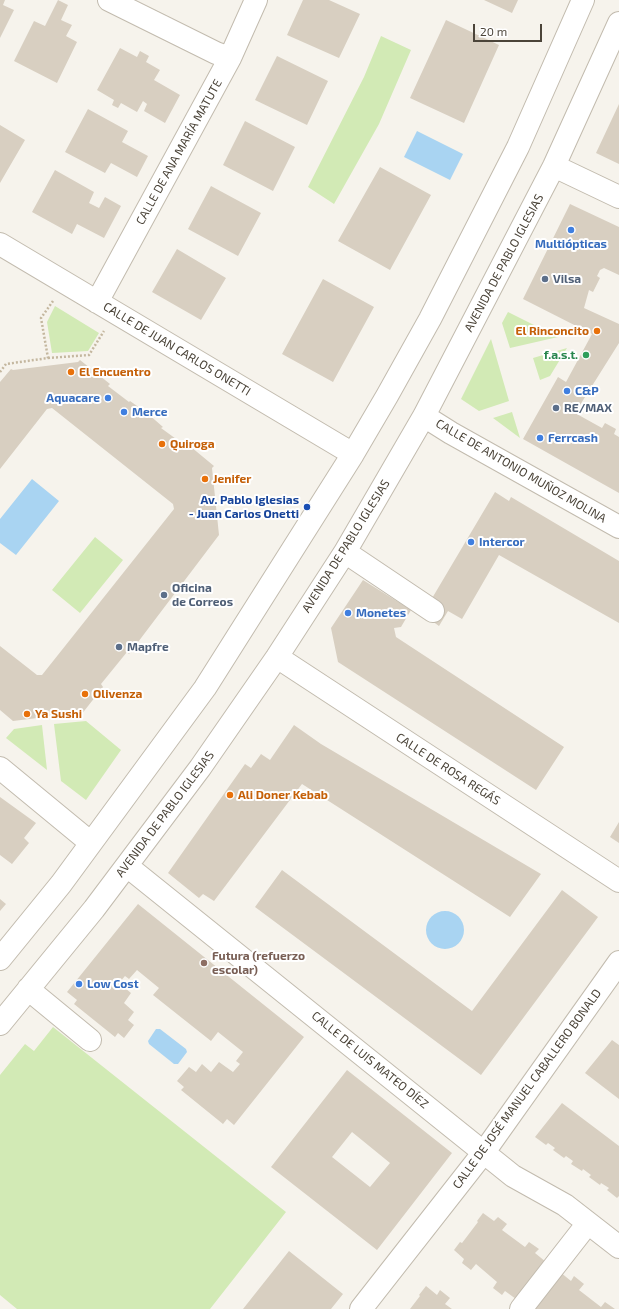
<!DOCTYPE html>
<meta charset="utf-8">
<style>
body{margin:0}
#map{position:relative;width:619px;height:1309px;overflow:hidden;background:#f6f3ec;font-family:"Exo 2",sans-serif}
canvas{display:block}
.scale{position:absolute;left:473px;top:24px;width:69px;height:18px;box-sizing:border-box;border:2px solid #4b4439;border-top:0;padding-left:5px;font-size:12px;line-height:14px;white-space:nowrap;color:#4b4439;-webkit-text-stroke:3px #fff;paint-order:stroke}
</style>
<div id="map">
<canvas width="619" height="1309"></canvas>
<div class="scale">20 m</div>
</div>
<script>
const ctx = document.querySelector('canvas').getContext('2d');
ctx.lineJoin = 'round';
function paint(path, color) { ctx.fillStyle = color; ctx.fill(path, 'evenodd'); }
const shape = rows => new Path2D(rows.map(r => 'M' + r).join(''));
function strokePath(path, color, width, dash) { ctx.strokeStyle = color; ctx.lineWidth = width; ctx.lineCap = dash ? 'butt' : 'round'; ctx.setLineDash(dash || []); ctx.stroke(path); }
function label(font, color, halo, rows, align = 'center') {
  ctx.font = font + ' "Exo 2",sans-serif'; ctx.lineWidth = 4; ctx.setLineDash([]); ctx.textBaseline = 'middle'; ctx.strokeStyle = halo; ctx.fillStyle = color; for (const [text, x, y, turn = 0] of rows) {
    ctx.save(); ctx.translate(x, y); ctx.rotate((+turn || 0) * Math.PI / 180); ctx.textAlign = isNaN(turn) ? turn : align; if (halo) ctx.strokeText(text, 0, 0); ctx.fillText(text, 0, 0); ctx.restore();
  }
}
const green = shape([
 [381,36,411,50,379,124,334,204,308,187,364,77],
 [55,306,99,333,88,351,52,353,47,322],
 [508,312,558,337,510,348,502,323],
 [491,339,509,401,479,411,461,399],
 [567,348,550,376,540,380,533,358],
 [512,412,520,438,493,418],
 [95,537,123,560,80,613,52,590],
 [86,721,121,750,86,800,61,781,54,724],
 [42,725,47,770,6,738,14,729],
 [53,1027,286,1212,210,1309,17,1309,0,1295,0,1075,25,1044,34,1051]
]);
const water = shape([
 [417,131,463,154,450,180,404,157],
 [32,479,59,501,16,555,0,543,0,519],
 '426 930a19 19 0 1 1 38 0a19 19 0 1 1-38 0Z',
 [156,1029,160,1029,186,1049,187,1052,178,1064,174,1064,149,1044,148,1041]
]);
const building = shape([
 [0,0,5,0,3,5,14,10,0,38],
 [58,0,68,5,61,20,72,25,66,36,77,42,57,83,14,61,34,21,45,26],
 [303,0,329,0,360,14,339,58,287,35],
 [484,0,518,0,512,13],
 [446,20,499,45,464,123,410,98],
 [120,48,137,57,140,51,149,56,146,62,160,70,154,80,180,95,165,123,144,111,147,104,143,101,137,112,121,103,118,108,112,105,114,100,97,90],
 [277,56,328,81,307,125,255,100],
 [619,104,619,164,596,153],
 [88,109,128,131,122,142,148,156,137,177,111,163,105,173,65,152],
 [245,121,295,147,273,191,223,165],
 [0,125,25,140,0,183],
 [380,167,431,195,390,270,338,241],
 [55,170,94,192,89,203,99,208,105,197,121,206,104,238,77,224,72,234,32,212],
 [211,186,261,213,238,256,188,229],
 [570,204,619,227,619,275,604,268,600,270,597,276,600,278,593,292,589,290,584,308,619,324,619,343,575,413,602,428,605,423,616,429,614,434,619,437,619,493,523,439,558,377,566,382,592,334,523,299],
 [177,249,226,278,201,320,152,292],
 [323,279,374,307,333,382,282,354],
 [80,360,110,384,108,386,129,402,130,401,147,413,163,427,161,428,183,444,185,442,214,466,212,468,219,535,129,654,127,652,101,684,103,687,81,715,78,713,13,721,0,710,0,646,37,675,42,675,174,509,173,504,52,408,47,409,0,469,0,382,11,369,13,370,78,362],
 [495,492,509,501,511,497,619,561,619,623,499,555,462,619,448,611,439,626,432,621,431,600],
 [363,580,411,610,401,627,394,628,396,637,564,747,536,790,338,662,331,628],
 [294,725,321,744,541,874,510,917,302,784,214,901,203,894,199,898,168,873,245,764,251,768,261,754,270,760],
 [0,797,36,823,24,838,29,843,12,864,0,855],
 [619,822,619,843,610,837],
 [282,870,472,1011,562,890,598,917,481,1075,255,907],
 [0,899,6,904,0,911],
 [138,904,304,1037,234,1125,227,1119,223,1124,181,1090,184,1087,177,1081,189,1067,196,1072,202,1064,211,1072,219,1062,233,1072,240,1064,236,1061,243,1052,218,1032,211,1041,153,995,159,988,137,970,129,979,125,976,119,983,131,993,124,1003,134,1012,128,1020,134,1025,124,1038,118,1033,115,1037,74,1004,77,1000,67,992],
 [612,1040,619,1045,619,1099,585,1073],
 [347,1070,452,1153,377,1250,271,1167],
 [352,1132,390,1163,370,1187,332,1157],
 [562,1103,619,1146,619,1196,617,1198,607,1190,609,1188,601,1183,600,1185,589,1177,591,1175,583,1169,582,1171,571,1164,573,1161,566,1156,564,1158,553,1150,555,1148,548,1143,546,1145,535,1137],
 [483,1213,494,1221,498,1217,507,1224,502,1230,525,1247,529,1242,539,1249,535,1253,546,1262,540,1270,538,1269,522,1290,523,1291,516,1299,505,1291,502,1295,493,1288,497,1282,476,1264,471,1270,462,1263,464,1259,454,1250,460,1242,462,1243,478,1222,477,1221],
 [289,1251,343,1294,331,1309,243,1309],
 [560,1272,571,1281,574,1276,584,1284,579,1290,601,1307,605,1302,615,1309,531,1309],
 [426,1286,437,1295,440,1290,450,1298,445,1304,452,1309,410,1309,420,1296,419,1295]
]);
const path = shape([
 [48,358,89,355,104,331],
 [0,372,6,364,48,358,41,318,53,301]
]);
const minor = shape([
 [109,0,216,53,230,58],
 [554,166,619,197],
 [0,244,353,454],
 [97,302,230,58,256,0],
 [424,416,451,433,619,527],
 [345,552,433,611],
 [277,657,619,881],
 [0,768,91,843],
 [127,866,513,1176,565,1205,619,1247],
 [0,959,61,884,205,688,353,454,387,396,430,319,518,147,583,0],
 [28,989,90,1040],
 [0,1024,94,909,200,768,277,657,345,552,424,416,554,166,619,23],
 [361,1309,484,1152,619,962],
 [521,1309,588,1223]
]);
const markers = [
 [571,230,4,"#3f7fe0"],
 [545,279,4,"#5c6f8a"],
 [597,331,4,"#e8710a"],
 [586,355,4,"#2e9e5b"],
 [71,372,4,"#e8710a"],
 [567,391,4,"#3f7fe0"],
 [108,398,4,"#3f7fe0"],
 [556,408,4,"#5c6f8a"],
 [124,412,4,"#3f7fe0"],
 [540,438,4,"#3f7fe0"],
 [162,444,4,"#e8710a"],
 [205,479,4,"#e8710a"],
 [307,507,4,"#1a4fb4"],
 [471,542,4,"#3f7fe0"],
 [164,595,4,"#5c6f8a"],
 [348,613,4,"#3f7fe0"],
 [119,647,4,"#5c6f8a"],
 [85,694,4,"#e8710a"],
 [27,714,4,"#e8710a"],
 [230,795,4,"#e8710a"],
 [204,963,4,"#8d6e63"],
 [79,984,4,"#3f7fe0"]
];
const streetNames = [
 ["CALLE DE ANA MARÍA MATUTE",179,152,-61],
 ["AVENIDA DE PABLO IGLESIAS",504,263,-62],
 ["CALLE DE JUAN CARLOS ONETTI",177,349,31],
 ["CALLE DE ANTONIO MUÑOZ MOLINA",521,471,30],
 ["AVENIDA DE PABLO IGLESIAS",346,546,-58],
 ["CALLE DE ROSA REGÁS",448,769,33],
 ["AVENIDA DE PABLO IGLESIAS",165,814,-53],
 ["CALLE DE LUIS MATEO DÍEZ",370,1060,39],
 ["CALLE DE JOSÉ MANUEL CABALLERO BONALD",527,1089,-54]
];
const shopNames = [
 ["Multiópticas",571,244,"center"],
 ["C&P",575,391],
 ["Aquacare",100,398,"right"],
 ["Merce",132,412],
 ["Ferrcash",548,438],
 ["Intercor",479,542],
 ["Monetes",356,613],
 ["Low Cost",87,984]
];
const serviceNames = [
 ["Vilsa",553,279],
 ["RE/MAX",564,408],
 ["Oficina",172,588],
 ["de Correos",172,602],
 ["Mapfre",127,647]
];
const foodNames = [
 ["El Rinconcito",589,331,"right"],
 ["El Encuentro",79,372],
 ["Quiroga",170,444],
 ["Jenifer",213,479],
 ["Olivenza",93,694],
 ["Ya Sushi",35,714],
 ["Ali Doner Kebab",238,795]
];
const leisureNames = [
 ["f.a.s.t.",578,355]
];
const transitNames = [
 ["Av. Pablo Iglesias",299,500],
 ["- Juan Carlos Onetti",299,514]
];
const educationNames = [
 ["Futura (refuerzo",212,956],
 ["escolar)",212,970]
];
paint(green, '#d2eab5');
paint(water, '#a9d4f2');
paint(building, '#d8cfc1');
strokePath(minor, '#c2bbae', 24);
strokePath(path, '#c4b79f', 2.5, [2, 2]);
strokePath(minor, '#fff', 22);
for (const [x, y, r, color] of markers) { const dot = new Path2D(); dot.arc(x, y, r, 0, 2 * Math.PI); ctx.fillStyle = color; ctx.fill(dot); strokePath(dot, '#fff', 1.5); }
label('12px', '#4b4439', '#fff', streetNames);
label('bold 12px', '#366cbe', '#fff', shopNames, 'left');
label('bold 12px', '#4e5e75', '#fff', serviceNames, 'left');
label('bold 12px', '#c56008', '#fff', foodNames, 'left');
label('bold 12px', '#27864d', '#fff', leisureNames, 'right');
label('bold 12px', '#164399', '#fff', transitNames, 'right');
label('bold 12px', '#785e54', '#fff', educationNames, 'left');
</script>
